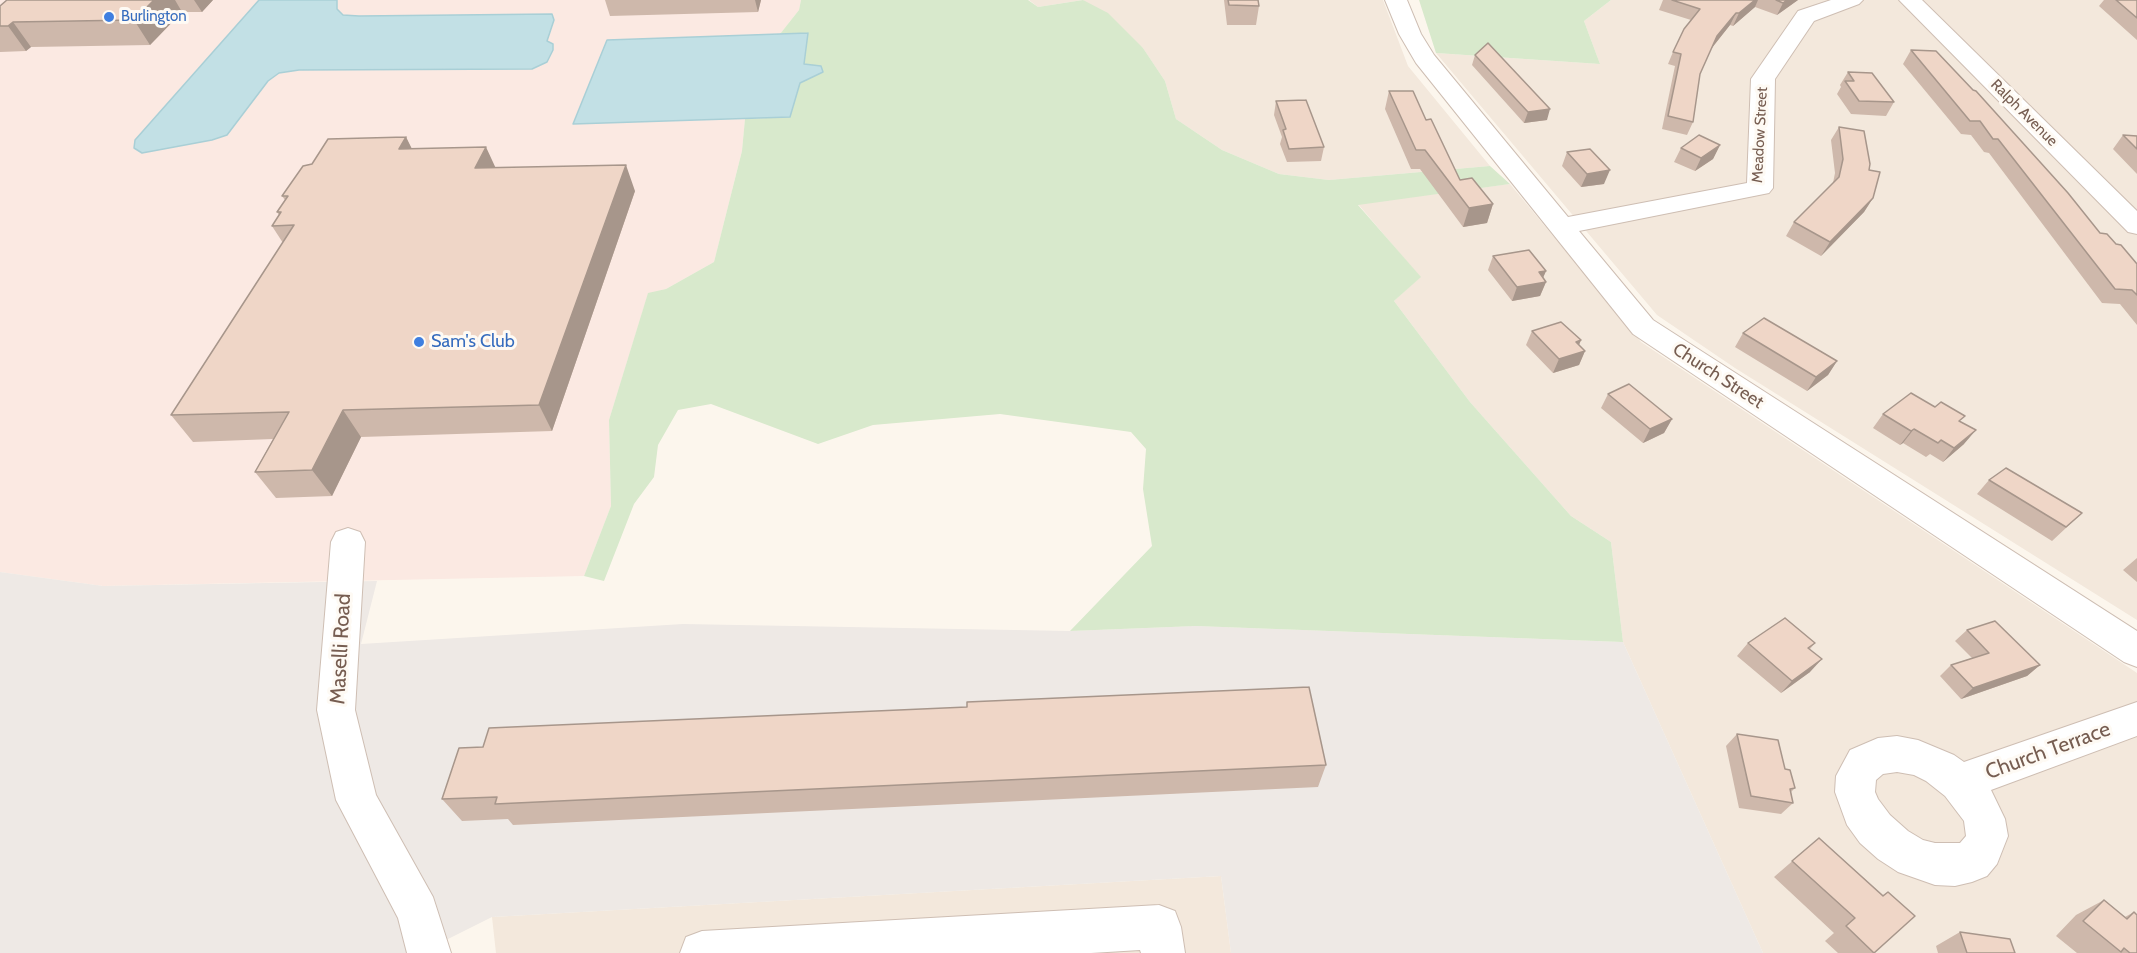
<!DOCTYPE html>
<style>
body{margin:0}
canvas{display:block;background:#fcf6ed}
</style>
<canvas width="2137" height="953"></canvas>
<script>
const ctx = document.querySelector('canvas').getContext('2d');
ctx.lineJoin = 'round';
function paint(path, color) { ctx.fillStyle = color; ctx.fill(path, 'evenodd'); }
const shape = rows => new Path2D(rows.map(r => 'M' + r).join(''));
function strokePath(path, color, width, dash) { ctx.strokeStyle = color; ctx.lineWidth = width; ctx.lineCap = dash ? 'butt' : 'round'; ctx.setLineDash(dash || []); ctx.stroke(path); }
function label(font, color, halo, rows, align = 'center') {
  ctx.font = font + ' Cabin,sans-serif'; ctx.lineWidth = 6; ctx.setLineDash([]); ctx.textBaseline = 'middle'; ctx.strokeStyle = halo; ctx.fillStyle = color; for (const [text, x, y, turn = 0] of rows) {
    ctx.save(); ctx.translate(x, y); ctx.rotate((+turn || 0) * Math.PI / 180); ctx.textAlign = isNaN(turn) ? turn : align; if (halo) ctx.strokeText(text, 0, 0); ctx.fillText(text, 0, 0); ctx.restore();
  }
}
const residential = shape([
 [1029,0,1383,0,1408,66,1490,166,1329,180,1279,174,1222,150,1176,119,1165,81,1143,48,1083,0,1038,7],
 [1611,0,2137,0,2137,620,1735,368,1657,315,1436,53,1600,64,1584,21],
 [1510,184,1641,342,2137,673,2137,953,1763,953,1623,642,1611,542,1571,516,1470,402,1394,301,1420,277,1358,204],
 [1221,876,1231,953,496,953,492,917]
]);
const commercial = shape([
 [0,0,801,0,799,10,780,34,608,40,573,123,745,119,742,151,714,262,666,289,648,294,609,420,611,506,584,576,103,586,0,572]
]);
const industrial = shape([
 [0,572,103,586,377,581,361,644,683,624,1070,631,1196,626,1623,642,1763,953,1231,953,1221,876,492,917,420,953,0,953]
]);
const green = shape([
 [801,0,1028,0,1038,7,1083,0,1108,13,1143,48,1165,81,1176,119,1222,150,1279,174,1329,180,1490,166,1510,184,1358,205,1421,277,1394,301,1470,402,1571,516,1611,542,1623,642,1196,626,1070,631,1152,546,1143,489,1146,449,1131,432,1000,414,873,425,818,444,711,404,678,410,658,445,654,477,634,504,604,581,584,576,611,506,609,420,648,293,666,289,714,262,742,151,745,119,790,117,800,83,823,72,821,66,804,64,808,33,780,34,799,10],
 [1419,0,1611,0,1584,21,1600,64,1436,53]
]);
const water = shape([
 [259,0,337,0,337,9,343,15,359,16,552,14,554,20,547,41,553,44,553,50,547,62,532,69,299,70,279,73,268,81,227,135,212,140,142,153,134,148,135,140,259,0],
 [808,33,804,64,821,66,823,72,800,83,790,117,573,124,607,40,808,33]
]);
const minor = shape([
 [1385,0,1407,0,1421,34,1434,55,1568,217,1747,183,1751,79,1798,11,1831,0,1863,0,1859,4,1814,21,1775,79,1773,188,1769,193,1579,231,1653,320,2137,631,2137,667,2124,662,1633,334,1416,63,1399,34,1385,0],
 [1899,0,1922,0,2137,211,2137,234,2128,232,1899,0],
 [348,528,360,532,365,542,355,710,376,795,433,897,451,953,407,953,398,918,336,800,317,710,331,542,336,532,348,528],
 [2137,702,2137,736,1991,790,2005,819,2008,836,1997,864,1987,876,1972,882,1955,886,1935,885,1898,872,1878,859,1860,843,1847,825,1835,792,1836,776,1850,750,1878,738,1897,736,1918,740,1954,755,1964,762,2137,702],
 [1897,772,1914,775,1926,781,1945,796,1964,821,1966,836,1960,843,1935,843,1923,840,1908,831,1890,815,1878,799,1875,792,1876,780,1883,774,1897,772],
 [1159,905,1175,911,1181,927,1185,953,1141,953,1140,950,1091,953,680,953,686,937,702,931,1159,905]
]);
const wall = shape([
 [7,0,213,0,202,12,182,12,150,45,31,47,26,51,0,52,0,6],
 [605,0,761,0,758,12,610,16],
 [1224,0,1258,0,1259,6,1256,25,1227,25],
 [1663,0,1798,0,1777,15,1755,7,1733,26,1730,25,1711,49,1700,74,1693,122,1687,135,1662,129,1675,66,1668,64,1673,52,1691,20,1659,10],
 [2104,0,2137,0,2137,40,2099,6],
 [1911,50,2100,233,2116,244,2137,264,2137,325,2120,304,2102,303,1989,153,1984,152,1971,135,1961,134,1903,64],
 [1475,55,1547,120,1524,123,1472,65],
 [1848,72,1894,102,1886,116,1851,114,1837,94,1841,87,1840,85],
 [1389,91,1426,120,1460,180,1493,204,1487,223,1463,227,1420,169,1411,169,1385,109],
 [1276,101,1324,147,1321,161,1287,162,1280,144,1282,137,1274,115],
 [1839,127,1869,170,1873,198,1864,212,1821,256,1786,236,1794,222,1833,183,1835,173,1831,140],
 [2123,135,2137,136,2137,174,2113,149],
 [406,137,411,148,496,168,635,191,552,431,361,437,332,496,276,498,255,472,273,439,193,442,171,415,283,243,272,226,279,215,277,212,285,200,282,196],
 [1720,145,1713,159,1695,171,1674,162,1681,148],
 [1567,152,1604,184,1581,187,1562,166],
 [1493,256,1546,271,1543,278,1546,282,1540,296,1512,301,1488,270],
 [1532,331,1581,340,1579,345,1585,351,1579,365,1553,373,1526,345],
 [1743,333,1837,361,1828,375,1807,391,1735,347],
 [1608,394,1672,419,1664,433,1643,443,1601,408],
 [1883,414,1960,422,1964,444,1943,462,1930,454,1926,457,1903,443,1900,445,1873,428],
 [1989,480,2082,513,2052,541,1977,494],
 [2137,558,2137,582,2123,570],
 [1967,630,2040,665,2027,676,1961,699,1940,676,1951,665,1972,658,1955,641],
 [1748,643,1815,643,1810,649,1810,672,1781,693,1737,656],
 [1737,734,1785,769,1795,788,1791,792,1793,803,1781,814,1739,808,1726,746],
 [459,748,1326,765,1318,787,513,825,508,819,462,821,442,799],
 [1819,838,1883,895,1888,892,1874,953,1838,953,1825,941,1834,933,1774,877],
 [2104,900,2125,917,2134,912,2137,953,2077,953,2056,936,2076,915],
 [1960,932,2015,953,1938,953,1936,946]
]);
const shadedWall = shape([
 [154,0,175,0,182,12,150,45,134,20],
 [194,0,213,0,202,12],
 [755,0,761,0,758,12],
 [1755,0,1758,0,1755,7,1733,26,1739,13],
 [1787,0,1798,0,1777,15,1783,3],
 [1736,13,1730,25,1711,49,1717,36],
 [13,22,31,47,26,51,8,26],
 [1550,109,1547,120,1524,123,1528,112],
 [406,137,419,163,399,149],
 [1720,145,1713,159,1695,171,1701,158],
 [486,147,498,173,475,168],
 [626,165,635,191,552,431,539,405],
 [1610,170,1604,184,1581,187,1587,174],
 [1873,198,1864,212,1821,256,1830,242],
 [1493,204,1487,223,1463,227,1469,208],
 [1546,271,1541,282,1546,282,1540,296,1512,301,1517,287,1539,272],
 [1581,340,1575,354,1585,351,1579,365,1553,373,1559,359,1576,342],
 [1837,361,1828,375,1807,391,1816,377],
 [343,410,361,437,332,496,312,470],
 [1672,419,1664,433,1643,443,1650,429],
 [1914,429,1903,443,1900,445,1911,431],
 [1976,430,1964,444,1943,462,1954,448],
 [1822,659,1810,672,1781,693,1792,681],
 [2040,665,2027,676,1961,699,1973,688]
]);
const building = shape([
 [7,0,154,0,134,20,13,22,8,26,0,26,0,6,7,0],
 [1228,0,1258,0,1259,6,1229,5,1228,0],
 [1672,0,1755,0,1739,13,1736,13,1717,36,1700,74,1693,122,1668,116,1681,54,1673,52,1684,29,1700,9,1672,0],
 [1776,0,1787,0,1783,3,1776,0],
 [2116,0,2137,0,2137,18,2116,0],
 [1488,43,1550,109,1528,112,1475,55,1488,43],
 [1911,50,1936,51,1973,90,1976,91,2068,193,2100,233,2107,234,2116,244,2121,245,2137,264,2137,295,2132,290,2115,289,1998,139,1993,139,1980,121,1970,121,1911,50],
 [1848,72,1872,73,1894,102,1859,101,1845,81,1854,81,1848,72],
 [1389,91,1413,91,1426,120,1431,119,1460,180,1472,178,1493,204,1469,208,1425,150,1416,150,1389,91],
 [1306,100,1324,147,1289,149,1283,130,1286,129,1276,101,1306,100],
 [1839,127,1864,131,1870,164,1869,170,1880,172,1873,198,1830,242,1794,222,1839,177,1843,159,1839,127],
 [1699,135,1720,145,1701,158,1681,148,1699,135],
 [2123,135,2137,136,2137,149,2123,135],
 [406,137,399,149,486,147,475,168,626,165,539,405,343,410,312,470,255,472,289,412,171,415,294,225,272,226,281,212,277,212,288,196,282,196,303,166,312,164,328,139,406,137],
 [1590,149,1610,170,1587,174,1567,152,1590,149],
 [1529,250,1546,271,1539,272,1546,282,1517,287,1493,256,1529,250],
 [1764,318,1837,361,1816,377,1743,333,1764,318],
 [1561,322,1581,340,1576,342,1585,351,1559,359,1532,331,1561,322],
 [1629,384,1672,419,1650,429,1608,394,1629,384],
 [1911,393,1935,407,1941,402,1965,416,1959,421,1976,430,1954,448,1941,440,1938,443,1914,429,1911,431,1883,414,1911,393],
 [2006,468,2082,513,2066,527,1989,480,2006,468],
 [1785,618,1815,643,1808,648,1822,659,1792,681,1748,643,1785,618],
 [1995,621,2040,665,1973,688,1951,665,1989,653,1967,630,1995,621],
 [1309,687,1326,765,495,804,497,797,442,799,459,748,483,747,489,728,967,707,967,702,1309,687],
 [1737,734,1778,740,1785,769,1790,770,1795,788,1790,789,1793,803,1751,796,1737,734],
 [1819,838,1883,896,1888,892,1915,916,1874,953,1846,926,1855,918,1792,861,1819,838],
 [2104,900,2127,919,2134,912,2137,915,2137,953,2130,953,2124,948,2121,952,2083,921,2104,900],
 [1960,932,2010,939,2015,953,1967,953,1960,932]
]);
const markers = [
 [109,17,6,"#3f7fe0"],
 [419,342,6,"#3f7fe0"]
];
const farShopnames = [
 ["Burlington",121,17]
];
const farStreetnames = [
 ["Ralph Avenue",2024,113,45],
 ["Meadow Street",1760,135,-87]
];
const shopNames = [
 ["Sam's Club",431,342]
];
const streetNames = [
 ["Church Street",1718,376,33]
];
const nearStreetnames = [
 ["Maselli Road",341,649,-87],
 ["Church Terrace",2048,751,-20]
];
paint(residential, '#f3e8dc');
paint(commercial, '#fbe9e2');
paint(industrial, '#eee9e5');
paint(green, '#d8e9cc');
paint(water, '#c2e0e5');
strokePath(water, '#a9cfd6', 1.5);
strokePath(minor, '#cebeb3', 2);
paint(minor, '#fff');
paint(wall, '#ceb8ab');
paint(shadedWall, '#a7968b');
paint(building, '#efd6c7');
strokePath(building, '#a7968b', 1.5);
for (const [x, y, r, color] of markers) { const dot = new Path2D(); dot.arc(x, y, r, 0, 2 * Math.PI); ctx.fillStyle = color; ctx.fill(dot); strokePath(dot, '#fefaf4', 2); }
label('15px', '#366cbe', '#fefaf4', farShopnames, 'left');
label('15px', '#765d51', '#fefaf4', farStreetnames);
label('18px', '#366cbe', '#fefaf4', shopNames, 'left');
label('18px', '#765d51', '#fefaf4', streetNames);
label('21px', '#765d51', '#fefaf4', nearStreetnames);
</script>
